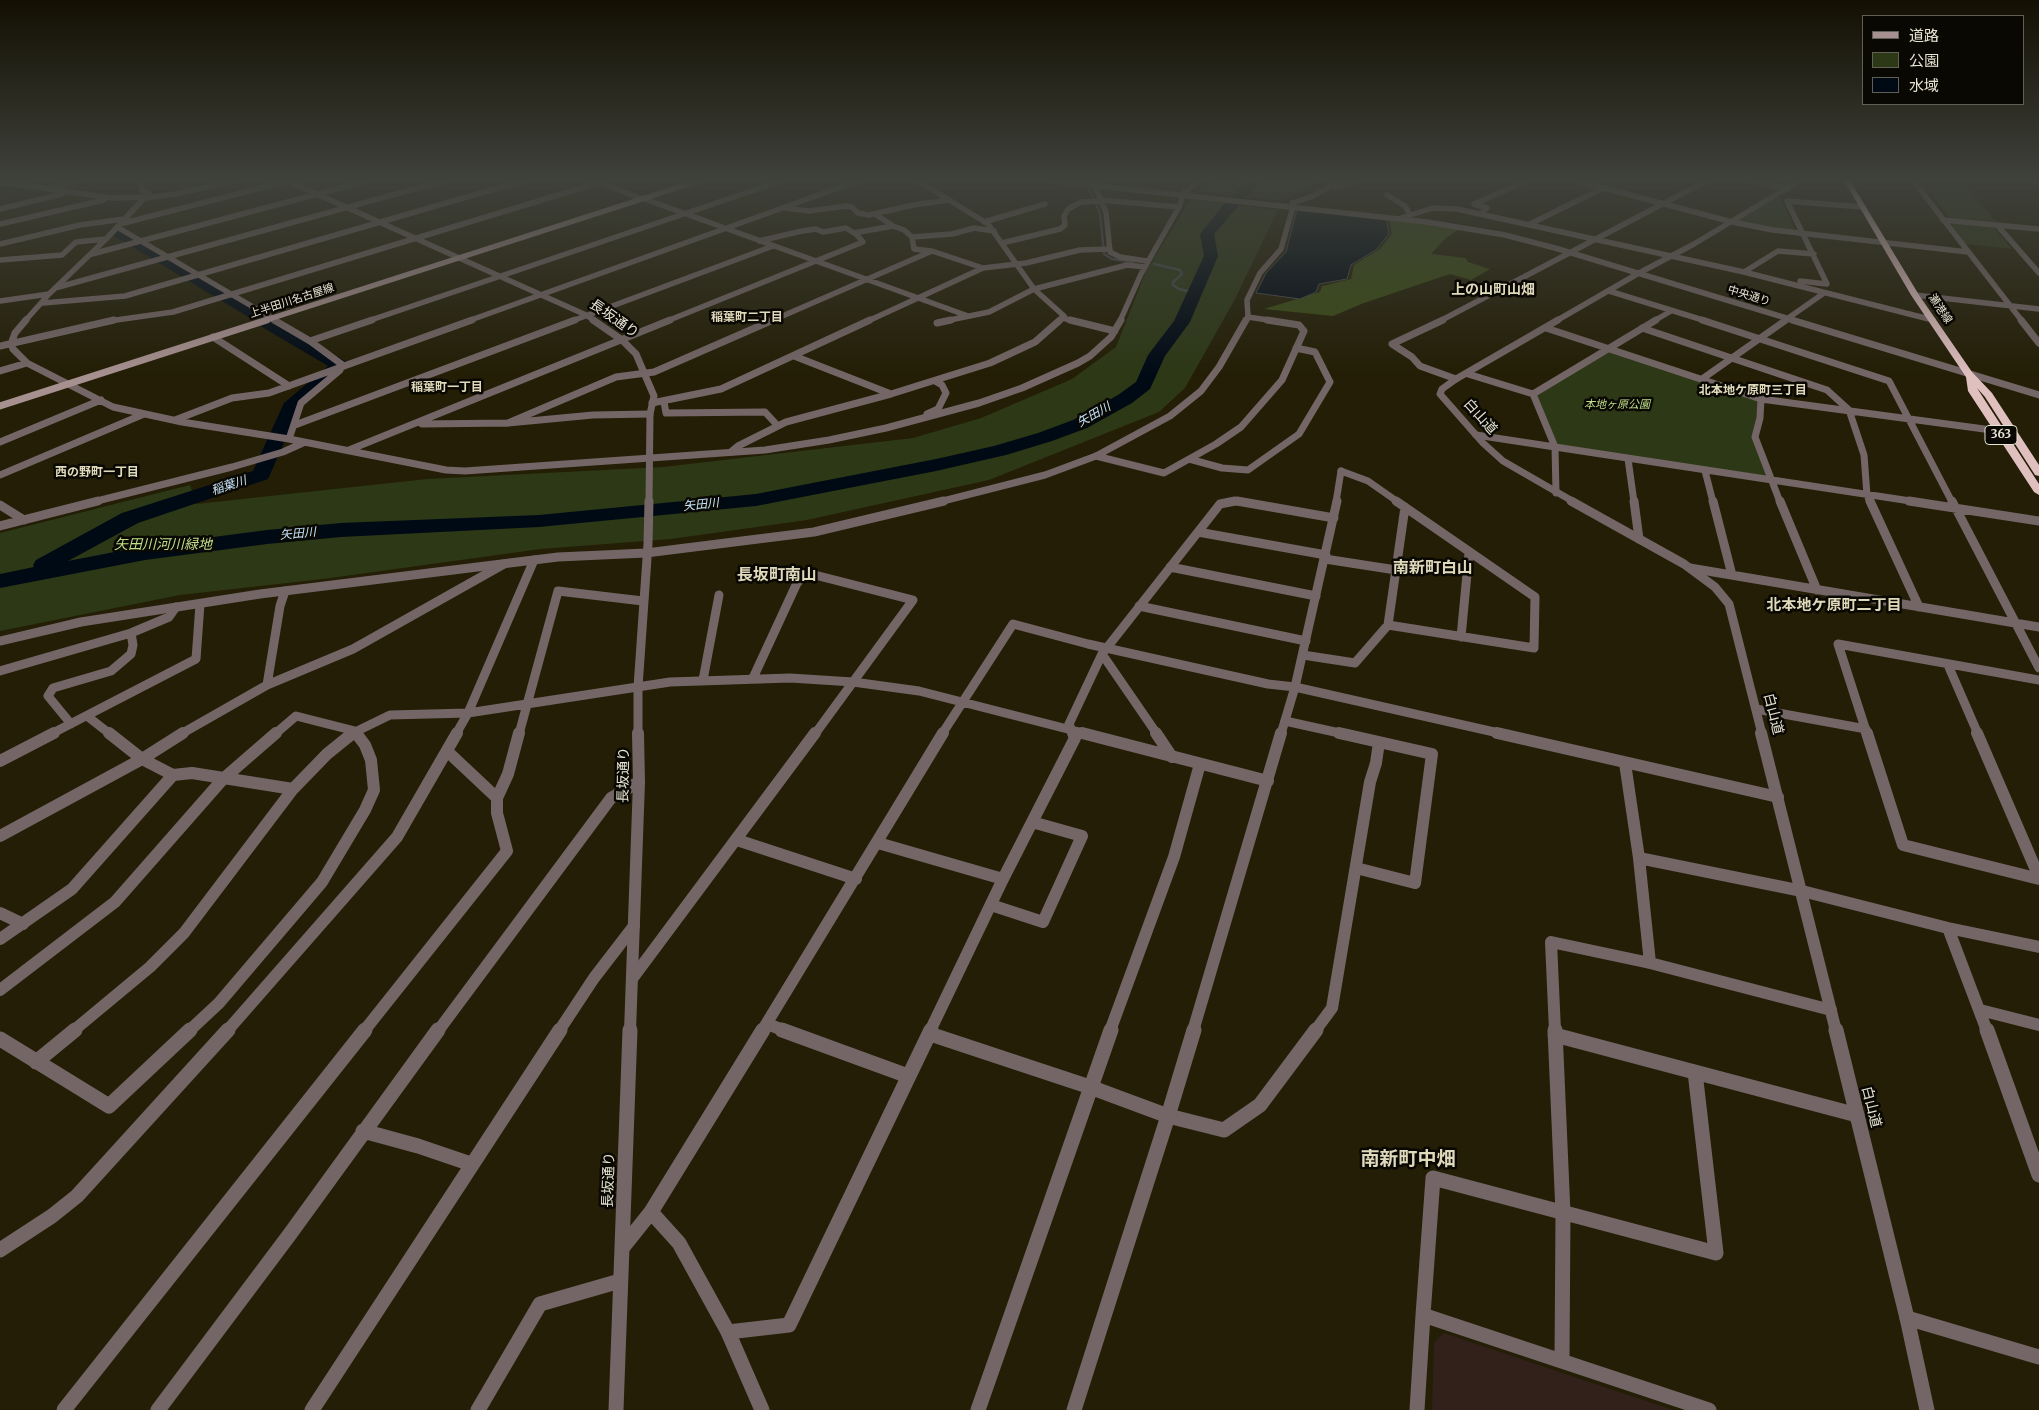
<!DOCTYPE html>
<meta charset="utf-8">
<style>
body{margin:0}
#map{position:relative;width:2039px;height:1410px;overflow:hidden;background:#231e05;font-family:Merriweather,"Noto Sans JP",serif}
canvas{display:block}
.legend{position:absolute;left:1862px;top:15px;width:162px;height:90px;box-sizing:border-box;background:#0a0802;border:1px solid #626056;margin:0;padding:6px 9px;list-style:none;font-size:15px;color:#e7e4d5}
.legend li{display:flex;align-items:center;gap:10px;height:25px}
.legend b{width:25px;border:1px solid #626056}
</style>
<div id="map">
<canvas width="2039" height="1410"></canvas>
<ul class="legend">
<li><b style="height:6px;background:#a79090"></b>道路</li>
<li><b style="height:14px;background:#2d3816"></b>公園</li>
<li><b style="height:14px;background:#000a15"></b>水域</li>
</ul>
</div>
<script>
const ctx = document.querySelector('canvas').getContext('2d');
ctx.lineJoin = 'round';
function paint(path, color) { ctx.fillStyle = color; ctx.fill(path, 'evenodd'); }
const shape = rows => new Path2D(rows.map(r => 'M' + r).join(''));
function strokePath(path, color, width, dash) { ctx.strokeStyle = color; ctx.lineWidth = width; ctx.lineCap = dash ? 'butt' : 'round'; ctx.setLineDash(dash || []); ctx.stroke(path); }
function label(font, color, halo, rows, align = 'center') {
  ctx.font = font + ' Merriweather,"Noto Sans JP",serif'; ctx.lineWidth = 5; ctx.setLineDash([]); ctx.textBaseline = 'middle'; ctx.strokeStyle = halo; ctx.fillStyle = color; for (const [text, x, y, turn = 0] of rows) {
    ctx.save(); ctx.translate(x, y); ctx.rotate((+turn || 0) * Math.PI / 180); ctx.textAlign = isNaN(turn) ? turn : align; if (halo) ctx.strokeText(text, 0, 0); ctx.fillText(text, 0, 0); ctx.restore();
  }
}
const education = shape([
 [1444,1333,1673,1410,1432,1410,1434,1342]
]);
const green = shape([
 [1217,179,1326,179,1282,201,1197,192],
 [1924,184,1968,188,1996,222,1949,217],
 [1777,197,1780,197,1796,231,1736,222],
 [1191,199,1278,210,1235,299,1185,388,1159,412,989,480,807,520,671,539,541,549,323,579,180,595,0,631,0,533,190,485,196,504,427,479,663,467,913,438,981,418,1072,379,1116,347,1146,271],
 [1950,222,1993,226,2012,249,1965,244],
 [1608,348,1761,399,1755,437,1771,480,1555,447,1533,394]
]);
const forest = shape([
 [1389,219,1461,228,1446,238,1431,254,1466,258,1468,262,1490,269,1471,280,1450,274,1364,303,1333,316,1264,309,1320,292,1322,286,1351,279,1354,265,1380,249,1392,234]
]);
const water = shape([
 [1297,209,1386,218,1389,234,1376,250,1351,265,1347,279,1319,284,1316,292,1300,299,1256,293,1266,273,1286,252,1297,209]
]);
const stream = shape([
 [1088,186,1100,213,1104,254,1112,259,1133,262],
 [1154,264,1180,270,1182,274,1173,282,1173,285,1179,289,1195,293]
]);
const river = shape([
 [35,179,60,179,54,183,0,194,0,186,35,179],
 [1249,179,1264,179,1255,187,1214,234,1218,256,1190,322,1165,356,1150,389,1132,403,1087,428,1052,441,1006,455,936,471,756,506,539,527,341,537,267,544,145,560,0,588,0,574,34,567,33,565,36,560,122,513,253,471,284,403,328,366,262,327,260,323,262,319,268,318,274,319,345,361,348,365,299,409,268,479,138,523,68,561,145,546,267,530,341,523,539,515,756,494,936,459,994,446,1038,433,1073,420,1118,395,1136,382,1148,355,1174,321,1204,256,1200,234,1225,203,1249,179],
 [116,227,262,312,264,315,262,318,250,318,111,234,109,231,111,228,116,227]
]);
const minorFar4 = shape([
 [915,179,988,224,1034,289,1064,316,1059,321],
 [1570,179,1732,222,1773,230,1968,252],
 [1744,179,1788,189],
 [1912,179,2022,321],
 [2016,179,2039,181],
 [0,182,113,198,143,197],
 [598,182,637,197],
 [1094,184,1101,200],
 [1335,187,1362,179],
 [48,188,86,179],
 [1387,195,1405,206,1410,215],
 [144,198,176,194,241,179],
 [642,198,968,316],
 [1101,200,1179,207],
 [1101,201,1106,212,1110,252,1120,257,1147,261],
 [785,208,809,211,846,206,852,207,858,213,869,215,913,205,949,200],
 [0,209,62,194],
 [1481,213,1487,208,1474,204,1531,179],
 [875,214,893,226,904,230,912,237,952,234,974,228,994,231],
 [1401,218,1433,208,1457,209,1744,272,1933,320],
 [1943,220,2039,229],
 [984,222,1045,204],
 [0,224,104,200],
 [120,224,288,181],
 [1530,224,1603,188],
 [1997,225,2039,273],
 [117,227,277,321],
 [854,233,893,226],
 [912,237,914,249,932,251,983,268],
 [1002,243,1060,229,1065,225,1064,216,1068,209,1081,202,1101,201],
 [0,244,80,225,124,219],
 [92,254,374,179],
 [0,260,62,255,76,242,106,239],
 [1744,272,1778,251,1814,254],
 [1639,273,1694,244,1802,179],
 [1800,281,1827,284,1787,201,1863,207],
 [55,288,450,179],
 [1609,291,1706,321],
 [1915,295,2039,309],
 [0,301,49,294],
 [43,303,125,296,529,179],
 [1248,317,1275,321],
 [1062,318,1075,321],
 [25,321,49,294,106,239,149,193,143,191,138,179],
 [109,321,173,312,611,179],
 [368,321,787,179],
 [468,321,863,179],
 [572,321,773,246],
 [667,321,863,242,856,234,846,228,823,232,816,229,802,231,759,241],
 [771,321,932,251],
 [868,321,983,268,1026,263,1080,250,1110,249],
 [945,321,989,312,1034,289,1127,265,1145,267],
 [1120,321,1141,274,1179,207,1183,194],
 [1246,321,1248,317,1247,300,1260,273,1281,249,1293,207,1292,203,1311,197,1343,179],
 [1440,321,1710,179],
 [1654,321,1671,311],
 [1784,321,1824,293]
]);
const minorFar3 = shape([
 [26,320,15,333,11,344,13,349,27,363,113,407,182,422,289,439,446,470,465,471,765,450,829,440,886,428,979,403,1022,388,1078,363,1090,356,1111,337,1121,320],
 [274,320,310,341,344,366],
 [1070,320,1115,331],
 [1443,320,1392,344,1412,357,1420,366,1456,379],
 [1702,320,1889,381,1952,502],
 [2021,320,2039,343],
 [937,323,951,320],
 [1546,328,1761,399,1999,431],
 [1642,328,1827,390,1849,410,1864,455,1867,495,1870,502],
 [213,337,289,386],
 [310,341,372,320],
 [0,346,114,320],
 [794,356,891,394],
 [0,371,27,363],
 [1468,374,1533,394,1656,320],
 [1702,379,1786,320],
 [1533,394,1555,447,1556,493],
 [1761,399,1760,418,1755,437,1780,502],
 [664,402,666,413,765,412,777,425],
 [652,403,721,389,870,320],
 [927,414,938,409,946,393,942,385,935,381],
 [175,420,232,398,269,393,472,320],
 [508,423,616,377,654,372,773,320],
 [422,424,508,423,593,415,650,414],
 [295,425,575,320],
 [1476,435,1917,502],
 [289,439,301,403,340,370],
 [0,442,101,400],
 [349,450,670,320],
 [732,451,738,446,786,422,891,394,990,363,1035,342,1060,320],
 [1096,456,1170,416,1201,391,1219,367,1246,320],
 [1096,456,1164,473,1216,444,1241,427,1282,380,1304,331,1299,325,1267,320],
 [1189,459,1222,468,1248,470,1299,434,1330,382,1315,352,1296,348],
 [1628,459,1634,502],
 [1341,471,1368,481,1398,502],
 [1705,471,1713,502],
 [0,475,144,414],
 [93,502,232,467,283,452,303,443],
 [1228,502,1244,502]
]);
const minorFar2 = shape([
 [1237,501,1334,518],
 [1634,501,1639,539],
 [1713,501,1732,575],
 [1780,501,1817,590],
 [1870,501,1919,607],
 [1909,501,2039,521],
 [1952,501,2039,668],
 [0,505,24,520],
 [0,526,98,501],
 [1198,532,1326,555],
 [1325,559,1396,570],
 [1170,567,1316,596],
 [1690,568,2039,627],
 [1139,606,1306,641],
 [1388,625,1405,507],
 [1461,637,1469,553],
 [1102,654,1157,734],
 [1303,655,1355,663,1388,625,1534,648,1535,597,1396,501],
 [1948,665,1978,734],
 [0,671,131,633,169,617,176,607],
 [753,678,797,583,807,573,913,600,815,734],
 [703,680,719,595],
 [267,685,280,606,285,591],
 [1756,709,1866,729],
 [87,716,110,734],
 [1285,721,1344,734],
 [71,724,48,696,53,688,111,671,131,654,133,645,131,633],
 [51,734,196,659,200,604],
 [181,734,267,685,353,649,504,564],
 [275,734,296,716,355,731,357,734],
 [351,734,390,715,468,713,670,682,790,678,853,682,919,691,1087,734],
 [456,734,468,713,534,560],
 [519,734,558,591,643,601],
 [942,734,1013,624,1088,644,1268,684,1295,687,1503,734],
 [1073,734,1069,724,1102,654,1220,504,1235,501],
 [1867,734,1838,644,2039,680]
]);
const minorFar1 = shape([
 [109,733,142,759,173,775,192,773,293,789],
 [1082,733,1268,781],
 [1156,733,1172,757],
 [1497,733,1778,797],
 [1867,733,1903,845,2039,879],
 [1977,733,2039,877],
 [447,751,497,798],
 [0,761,54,733],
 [1625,763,1639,858,1650,963],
 [0,836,142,759,183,733],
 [737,840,856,879],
 [878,843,1003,879],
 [1639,858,1802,891,1948,928,2039,947],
 [1356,868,1415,883,1432,754,1379,742],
 [991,905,1043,922,1082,836,1032,822],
 [0,913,23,924],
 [1948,928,1987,1031],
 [632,979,815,733],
 [0,990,115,902,223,779,276,733],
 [1980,1010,2039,1025],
 [767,1024,786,1031],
 [73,1031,150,967,184,933,293,789,327,754,353,733],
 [189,1031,219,1003,322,882,365,810,374,790,371,760,365,745,356,733],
 [227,1031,397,837,457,733],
 [364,1031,507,851,497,813,497,798,508,774,519,733],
 [438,1031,611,798,639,782],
 [559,1031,594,978,634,926],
 [762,1031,943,733],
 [930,1031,1003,879,1075,738,1073,733],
 [1110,1031,1174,857,1200,764],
 [1315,1031,1332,1008,1370,782,1376,763,1379,742,1339,733],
 [1555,1031,1551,942,1650,963,1831,1010]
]);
const minor = shape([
 [782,1030,908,1076],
 [1555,1030,1563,1213,1562,1360],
 [1987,1030,2039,1175],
 [930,1034,1090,1087,1168,1116,1224,1130,1260,1105,1316,1030],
 [1555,1035,1857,1115],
 [0,1039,109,1106,190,1030],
 [36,1062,75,1030],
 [363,1131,418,1146,471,1164],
 [651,1212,679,1243,728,1332,789,1325,931,1030],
 [623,1247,651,1212,763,1030],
 [0,1250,52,1216,77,1196,228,1030],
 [1423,1315,1433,1178,1716,1253,1695,1072],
 [1907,1318,2039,1357],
 [728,1332,762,1410],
 [64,1410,365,1030],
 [158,1410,290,1234,438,1030],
 [312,1410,560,1030],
 [478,1410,540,1304,620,1281],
 [978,1410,1111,1030],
 [1417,1410,1423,1315,1709,1410]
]);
const tertiaryFar4 = shape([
 [1034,179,1427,222,1505,235,1555,248,1796,321],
 [288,181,586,315,595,321],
 [1183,194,1201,179],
 [1556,321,1639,273]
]);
const tertiaryFar3 = shape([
 [593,320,622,340,636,354,654,396,650,414,649,502],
 [1558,320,1456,379,1442,389,1440,394,1483,443,1503,461,1574,502],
 [1792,320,2039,395],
 [939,502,1045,475,1096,456],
 [1336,502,1341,471]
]);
const tertiaryFar2 = shape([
 [1571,501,1684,564,1715,587,1729,604,1762,734],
 [0,641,81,622,260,594,558,557,646,553,814,532,944,501],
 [638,734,638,687,648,544,649,501],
 [1281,734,1295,687,1337,501]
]);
const tertiaryFar1 = shape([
 [1761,733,1836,1031],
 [0,939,72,889,173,775],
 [630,1031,639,782,638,733],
 [1193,1031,1281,733]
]);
const tertiary = shape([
 [1836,1030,1907,1318,1927,1410],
 [616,1410,630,1030],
 [1074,1410,1168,1116,1194,1030]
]);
const secondaryFar1 = shape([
 [263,321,704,179]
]);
const secondary = shape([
 [0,406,267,320]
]);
const trunk = shape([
 [1843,179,1849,179,1919,295,1972,372,1992,393,2039,465,2039,476,2035,475,1985,397,1977,388,2039,484,2039,495,2034,492,1968,391,1966,377,1911,295,1843,179]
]);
const farStreetnames = [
 ["中央通り",1749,296,17],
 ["上半田川名古屋線",292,301,-18],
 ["瀬港線",1940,309,56]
];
const farParknames = [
 ["本地ヶ原公園",1617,405]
];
const farNeighbourhoodnames = [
 ["稲葉町二丁目",747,318],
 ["稲葉町一丁目",447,388],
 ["北本地ケ原町三丁目",1753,391],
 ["西の野町一丁目",97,473]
];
const farWaternames = [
 ["矢田川",1094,415,-30],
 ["稲葉川",229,486,-18],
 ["矢田川",701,505,-6],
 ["矢田川",298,534,-5]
];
const shields = [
 [2001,435,32]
];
const shieldNames = [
 ["363",2001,435]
];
const farQuarternames = [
 ["上の山町山畑",1493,290]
];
const streetNames = [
 ["長坂通り",614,319,35],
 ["白山道",1480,417,48],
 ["白山道",1773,714,76],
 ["長坂通り",624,775,-89],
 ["白山道",1871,1107,76],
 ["長坂通り",609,1180,-88]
];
const parkNames = [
 ["矢田川河川緑地",163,545]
];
const neighbourhoodNames = [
 ["北本地ケ原町二丁目",1834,606]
];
const quarterNames = [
 ["南新町白山",1433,568],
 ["長坂町南山",777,575]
];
const nearQuarternames = [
 ["南新町中畑",1408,1160]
];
paint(education, '#32201a');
paint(green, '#2d3816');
paint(forest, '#3a4c13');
paint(water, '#000a15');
strokePath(water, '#454b4f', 1);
strokePath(stream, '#454b4f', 2.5);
paint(river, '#000a15');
strokePath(minorFar4, '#746666', 5.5);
strokePath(minorFar3, '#746666', 7);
strokePath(minorFar2, '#746666', 9);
strokePath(minorFar1, '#746666', 12);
strokePath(minor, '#746666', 15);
strokePath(tertiaryFar4, '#746666', 5.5);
strokePath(tertiaryFar3, '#746666', 7);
strokePath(tertiaryFar2, '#746666', 9);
strokePath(tertiaryFar1, '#746666', 12);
strokePath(tertiary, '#746666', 15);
strokePath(secondaryFar1, '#a79090', 5.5);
strokePath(secondary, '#a79090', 7);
paint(trunk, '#e0bfbf');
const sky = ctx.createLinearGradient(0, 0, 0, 376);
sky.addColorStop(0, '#131003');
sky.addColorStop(0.48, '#3f413b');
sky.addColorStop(1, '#3f413b00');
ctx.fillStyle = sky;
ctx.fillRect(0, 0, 2039, 376);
label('11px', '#e7e4d5', '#0a0802', farStreetnames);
label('italic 11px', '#bfde8a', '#0a0802', farParknames);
label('bold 12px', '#e0dabc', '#0a0802', farNeighbourhoodnames);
label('italic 12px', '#c7e5fd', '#0a0802', farWaternames);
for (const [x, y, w] of shields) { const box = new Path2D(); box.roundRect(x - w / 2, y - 9.5, w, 19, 4); ctx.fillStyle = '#0a0802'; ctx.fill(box); strokePath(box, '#e7e4d5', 1); }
label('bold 12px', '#e7e4d5', null, shieldNames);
label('bold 14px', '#e0dabc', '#0a0802', farQuarternames);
label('14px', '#e7e4d5', '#0a0802', streetNames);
label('italic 14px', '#bfde8a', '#0a0802', parkNames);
label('bold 15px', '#e0dabc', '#0a0802', neighbourhoodNames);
label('bold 16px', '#e0dabc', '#0a0802', quarterNames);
label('bold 19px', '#e0dabc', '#0a0802', nearQuarternames);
</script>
